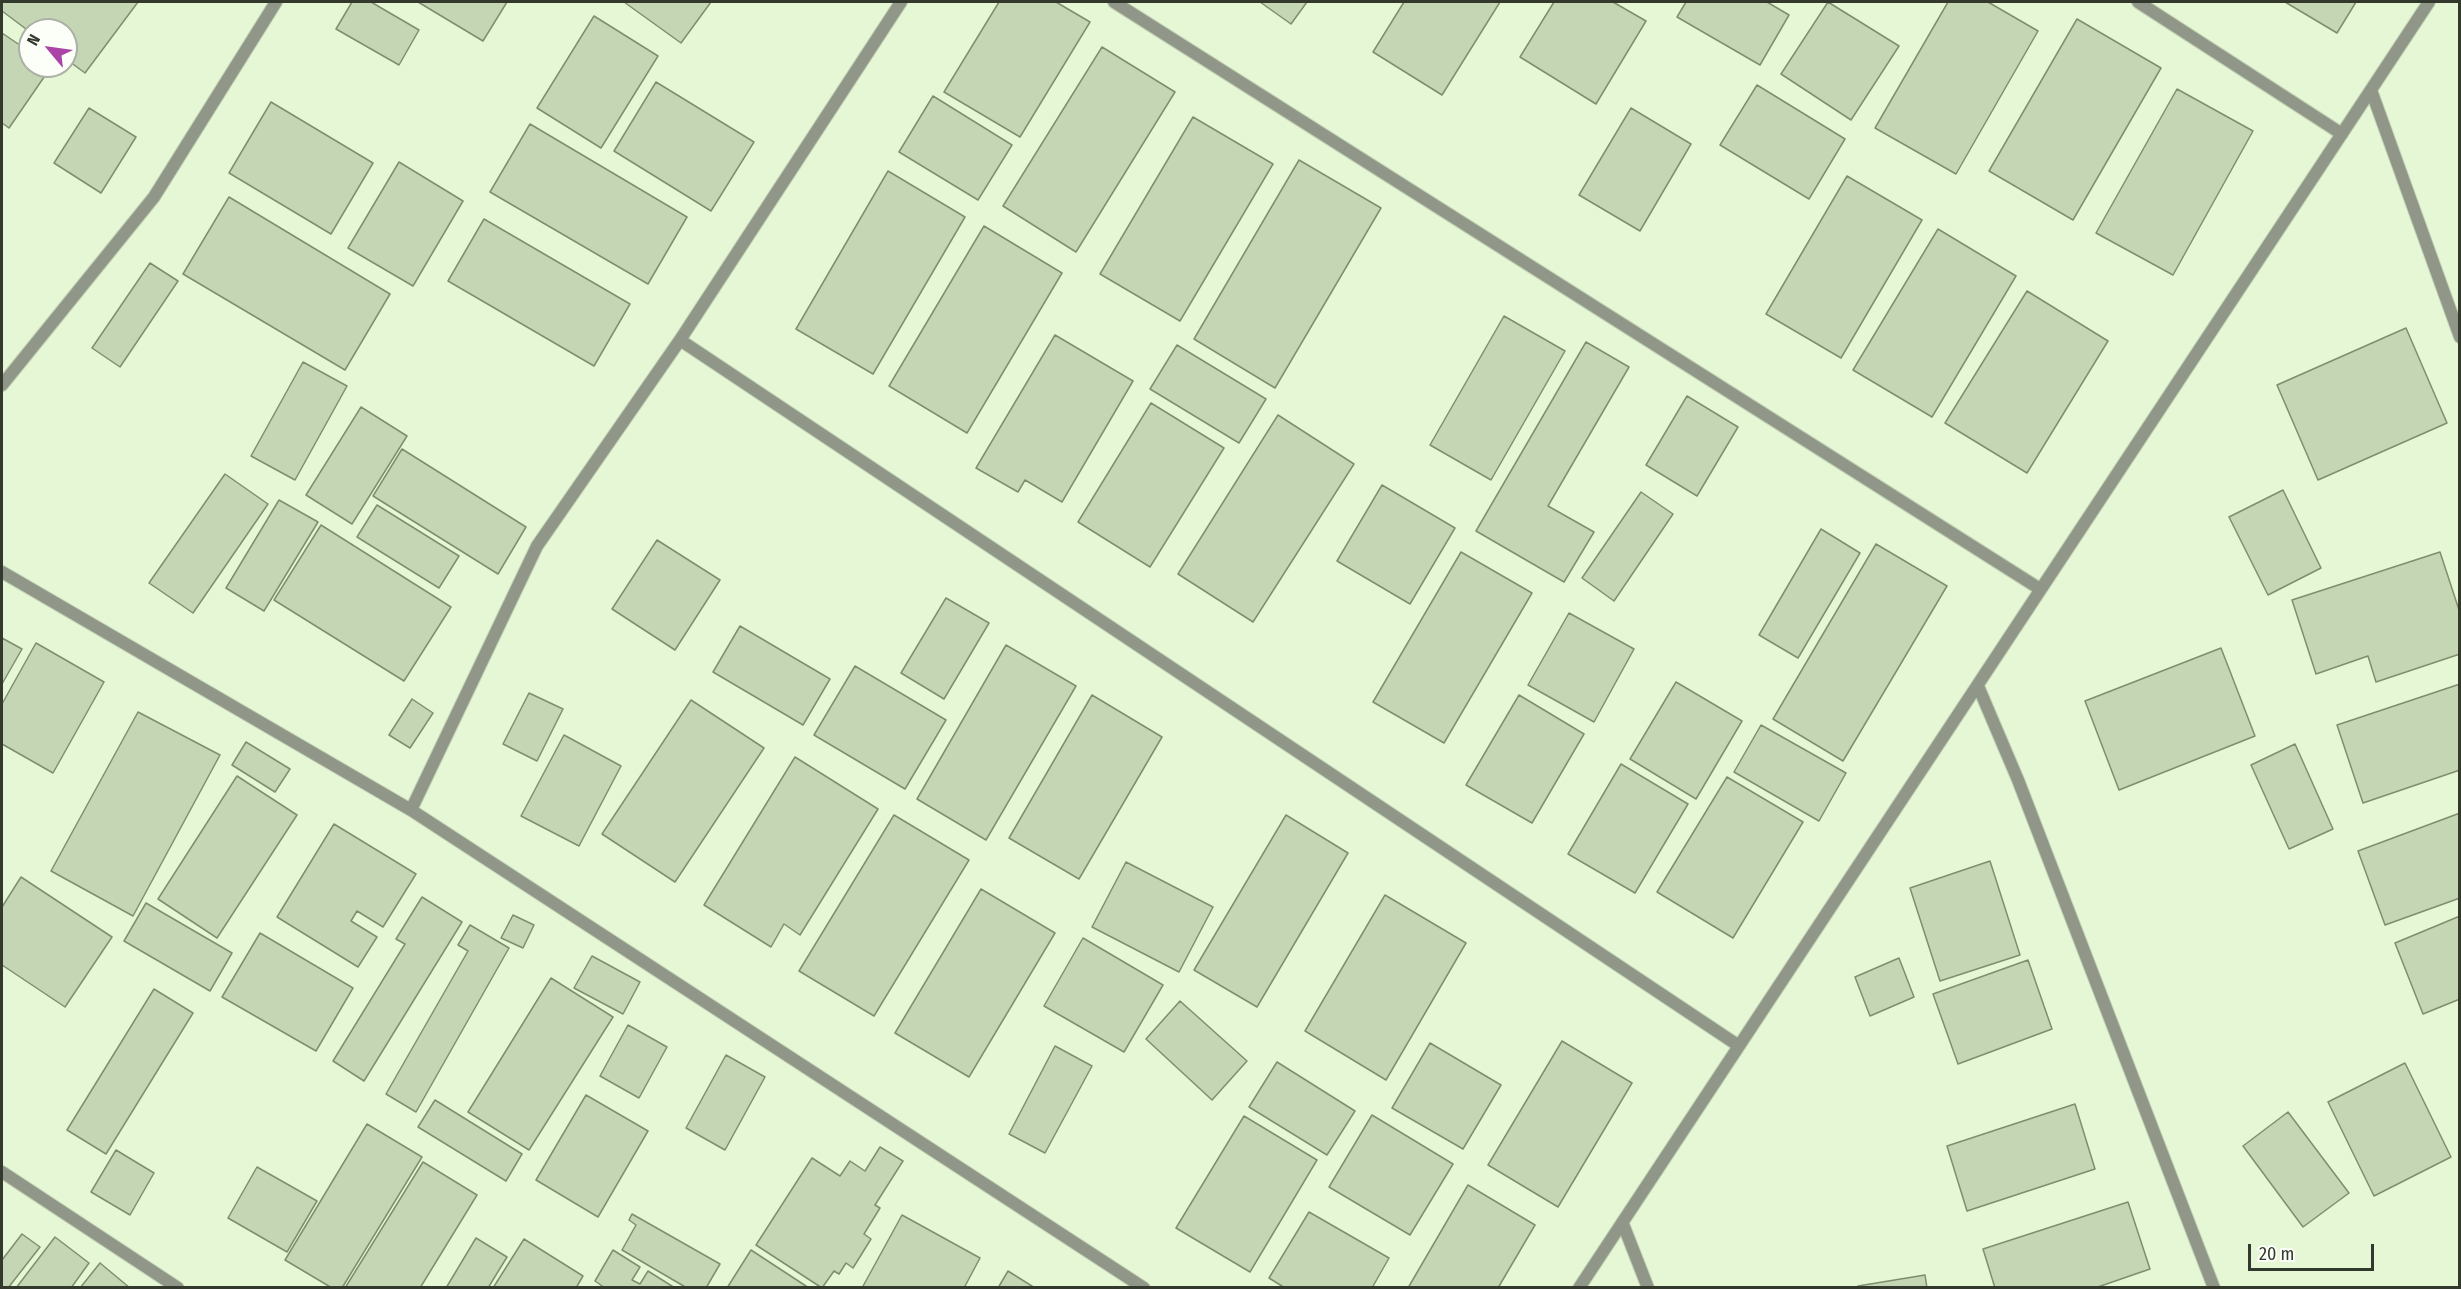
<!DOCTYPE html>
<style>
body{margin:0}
#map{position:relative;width:2461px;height:1289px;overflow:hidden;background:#e6f7d5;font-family:"Fira Sans Condensed",sans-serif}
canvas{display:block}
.frame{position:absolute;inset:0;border:3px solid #33392c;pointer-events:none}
.north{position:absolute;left:18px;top:18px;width:60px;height:60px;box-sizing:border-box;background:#fbfff8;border:2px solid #abb0a6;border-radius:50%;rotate:299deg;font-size:16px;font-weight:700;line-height:24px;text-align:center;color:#33392c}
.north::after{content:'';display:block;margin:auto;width:21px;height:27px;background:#ab44a7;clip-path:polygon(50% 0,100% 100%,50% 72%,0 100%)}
.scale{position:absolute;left:2248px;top:1244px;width:126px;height:27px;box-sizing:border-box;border:3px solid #33392c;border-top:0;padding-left:8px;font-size:18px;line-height:21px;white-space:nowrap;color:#33392c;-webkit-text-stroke:4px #fbfff8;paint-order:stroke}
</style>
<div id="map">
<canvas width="2461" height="1289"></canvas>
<div class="frame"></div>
<div class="north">N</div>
<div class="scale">20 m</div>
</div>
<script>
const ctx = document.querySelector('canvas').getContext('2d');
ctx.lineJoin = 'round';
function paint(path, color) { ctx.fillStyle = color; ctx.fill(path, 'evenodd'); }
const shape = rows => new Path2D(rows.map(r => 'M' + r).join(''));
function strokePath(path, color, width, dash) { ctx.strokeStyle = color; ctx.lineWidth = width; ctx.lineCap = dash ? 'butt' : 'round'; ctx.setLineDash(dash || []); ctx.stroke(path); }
const building = shape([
 [2,2,138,2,85,73,66,59,66,30,30,32,2,11,2,2],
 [352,2,371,2,419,30,399,65,336,29,352,2],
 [418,2,507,2,483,41,418,2],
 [624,2,711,2,681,43,624,2],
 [999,2,1056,2,1090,22,1020,137,944,92,999,2],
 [1260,2,1307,2,1291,24,1260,2],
 [1404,2,1500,2,1442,95,1373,52,1404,2],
 [1554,2,1613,2,1646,21,1596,104,1520,57,1554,2],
 [1686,2,1767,2,1789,15,1760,65,1677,17,1686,2],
 [1828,2,1899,46,1851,120,1781,74,1828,2],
 [1948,2,1988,2,2038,31,1956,174,1875,128,1948,2],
 [2285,2,2356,2,2337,33,2285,2],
 [594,16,658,56,601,148,537,108,594,16],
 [2077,19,2161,68,2073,220,1989,171,2077,19],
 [2,33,30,52,30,66,51,67,9,128,2,123,2,33],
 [1102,47,1175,92,1076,252,1003,206,1102,47],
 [656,82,754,142,711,211,614,151,656,82],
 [1757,85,1845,139,1809,199,1720,145,1757,85],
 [2177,89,2253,131,2173,275,2096,233,2177,89],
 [933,96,1012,145,978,200,899,152,933,96],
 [271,102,373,163,331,234,229,173,271,102],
 [89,108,136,137,101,193,54,163,89,108],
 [1631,108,1691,144,1640,231,1579,195,1631,108],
 [1193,117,1273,164,1180,321,1100,274,1193,117],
 [530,124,687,217,648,284,490,192,530,124],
 [1299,160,1381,208,1275,388,1194,339,1299,160],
 [399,162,463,201,413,286,348,248,399,162],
 [888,171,965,217,873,374,796,329,888,171],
 [1847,176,1922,220,1841,358,1766,314,1847,176],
 [229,197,390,294,345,370,183,274,229,197],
 [484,219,630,304,594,366,448,281,484,219],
 [984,226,1062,273,967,433,889,386,984,226],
 [1938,229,2016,276,1932,417,1853,370,1938,229],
 [150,263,178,281,120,367,92,348,150,263],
 [2027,291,2108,341,2027,473,1945,423,2027,291],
 [1504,316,1565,351,1491,480,1430,445,1504,316],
 [2406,328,2447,423,2318,480,2277,385,2406,328],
 [1055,335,1133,381,1062,502,1025,480,1018,492,976,468,1055,335],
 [1586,342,1629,367,1548,506,1594,532,1564,582,1476,531,1586,342],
 [1177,345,1266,399,1239,443,1150,389,1177,345],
 [303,362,347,386,295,480,251,456,303,362],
 [1687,396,1738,427,1697,496,1646,465,1687,396],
 [1151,403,1224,448,1150,567,1078,522,1151,403],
 [361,407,407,436,352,524,306,495,361,407],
 [1278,415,1354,464,1253,622,1178,574,1278,415],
 [402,449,526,527,498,574,373,496,402,449],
 [225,474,268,504,193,613,149,583,225,474],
 [1382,485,1455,528,1410,604,1337,561,1382,485],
 [2283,490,2321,568,2268,595,2229,517,2283,490],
 [1641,492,1673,514,1614,601,1582,578,1641,492],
 [279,500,318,522,264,611,226,588,279,500],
 [377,505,459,556,439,588,357,537,377,505],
 [321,525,451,607,404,681,274,600,321,525],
 [1821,529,1860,553,1798,658,1759,635,1821,529],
 [657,540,720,580,675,650,612,609,657,540],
 [1876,544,1947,586,1843,761,1773,719,1876,544],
 [1461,552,1532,593,1444,743,1373,702,1461,552],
 [2440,552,2460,613,2460,654,2376,682,2368,656,2316,674,2292,600,2440,552],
 [946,598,989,623,944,699,901,673,946,598],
 [1569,613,1634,649,1594,722,1528,685,1569,613],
 [740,626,830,679,803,725,713,672,740,626],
 [2,638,22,649,2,684,2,638],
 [36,643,104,682,53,773,2,744,2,704,36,643],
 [1006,645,1076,686,986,840,917,799,1006,645],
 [2221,648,2255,736,2119,790,2085,701,2221,648],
 [855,666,946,720,905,789,814,735,855,666],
 [1676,682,1742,721,1696,799,1630,759,1676,682],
 [2460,684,2460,770,2363,803,2337,725,2460,684],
 [529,693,563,709,537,761,503,744,529,693],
 [1092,695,1162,737,1079,879,1009,838,1092,695],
 [1519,695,1584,734,1532,823,1466,785,1519,695],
 [412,699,433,713,410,748,389,735,412,699],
 [691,700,764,748,675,882,602,834,691,700],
 [138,712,220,755,133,916,51,871,138,712],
 [1761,725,1846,773,1819,821,1734,772,1761,725],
 [564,735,621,766,579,846,521,816,564,735],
 [246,742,290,769,275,792,232,765,246,742],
 [2295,744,2333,829,2289,849,2251,765,2295,744],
 [795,757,878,809,800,935,784,924,771,947,704,905,795,757],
 [1621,764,1688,804,1635,893,1568,854,1621,764],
 [237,776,297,815,217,938,158,899,237,776],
 [1727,777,1803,822,1733,938,1657,892,1727,777],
 [2460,813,2460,898,2385,925,2358,851,2460,813],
 [894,815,969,860,874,1016,799,971,894,815],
 [1286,815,1348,853,1257,1007,1194,970,1286,815],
 [334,824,416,874,383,927,357,911,351,921,377,937,358,967,277,917,334,824],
 [1990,861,2020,955,1940,981,1910,888,1990,861],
 [1126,862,1213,907,1179,972,1092,927,1126,862],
 [21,877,112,937,65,1007,2,965,2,907,21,877],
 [981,889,1055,933,969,1077,895,1033,981,889],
 [1385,895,1466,943,1386,1080,1305,1031,1385,895],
 [422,897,462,922,364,1081,333,1061,405,944,396,939,422,897],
 [146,903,232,953,210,991,124,941,146,903],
 [513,915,534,925,523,948,501,938,513,915],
 [2460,916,2460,999,2423,1014,2395,943,2460,916],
 [470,925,509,948,416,1112,386,1094,468,951,458,945,470,925],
 [260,933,353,988,316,1051,222,997,260,933],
 [1083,938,1163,985,1124,1052,1044,1006,1083,938],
 [592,956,640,982,623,1014,574,988,592,956],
 [1899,958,1914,997,1870,1016,1855,977,1899,958],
 [2028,960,2052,1029,1958,1064,1933,994,2028,960],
 [551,978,613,1017,529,1150,468,1112,551,978],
 [154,989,193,1013,106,1154,67,1130,154,989],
 [1180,1001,1247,1061,1212,1100,1146,1039,1180,1001],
 [628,1025,667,1047,639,1098,600,1076,628,1025],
 [1562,1041,1632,1083,1558,1207,1488,1165,1562,1041],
 [1430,1043,1501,1085,1463,1149,1392,1108,1430,1043],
 [1055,1046,1092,1066,1045,1153,1009,1134,1055,1046],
 [726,1055,765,1077,725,1150,686,1128,726,1055],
 [1277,1062,1355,1111,1327,1155,1249,1107,1277,1062],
 [2405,1063,2451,1157,2374,1196,2328,1102,2405,1063],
 [586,1095,648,1131,598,1217,536,1180,586,1095],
 [435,1100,522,1154,506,1181,418,1127,435,1100],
 [2075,1104,2095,1169,1967,1211,1947,1146,2075,1104],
 [2288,1112,2349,1193,2303,1227,2243,1146,2288,1112],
 [1372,1115,1453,1164,1410,1235,1329,1187,1372,1115],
 [1244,1116,1317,1160,1250,1272,1176,1228,1244,1116],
 [367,1124,422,1157,342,1288,332,1288,285,1260,367,1124],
 [880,1147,903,1161,875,1205,880,1208,864,1234,871,1239,853,1268,846,1263,839,1274,834,1271,822,1288,756,1245,812,1158,840,1176,850,1161,865,1171,880,1147],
 [116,1150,154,1173,130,1215,91,1192,116,1150],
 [423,1162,477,1195,420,1288,345,1288,423,1162],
 [257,1167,317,1201,287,1252,228,1218,257,1167],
 [1468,1185,1535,1225,1498,1288,1408,1288,1468,1185],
 [2128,1202,2150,1269,2095,1288,1995,1288,1983,1249,2128,1202],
 [1309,1212,1389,1258,1372,1288,1285,1288,1269,1278,1309,1212],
 [632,1214,720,1264,706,1288,687,1288,622,1250,636,1225,629,1220,632,1214],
 [902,1215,980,1258,964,1288,862,1288,902,1215],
 [22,1234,40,1247,8,1288,2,1288,2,1260,22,1234],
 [55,1237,89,1263,71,1288,16,1288,55,1237],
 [476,1238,507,1257,488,1288,446,1288,476,1238],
 [524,1239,583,1276,576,1288,493,1288,524,1239],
 [613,1250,640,1267,632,1280,640,1284,648,1271,675,1288,605,1288,595,1281,613,1250],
 [751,1250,809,1288,727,1288,751,1250],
 [100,1263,130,1288,80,1288,100,1263],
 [1008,1271,1035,1288,998,1288,1008,1271],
 [1925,1275,1927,1288,1859,1288,1858,1286,1925,1275]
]);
const minor = shape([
 [1114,2,2040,589],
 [2138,2,2342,134],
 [2371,90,2460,337],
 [680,340,901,2],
 [2,385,154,197,276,2],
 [2,572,411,810],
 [1978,686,2018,780,2214,1288],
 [2,1172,178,1288],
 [1623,1224,1648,1288],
 [1144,1288,411,810,537,546,680,340,1739,1046],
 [1579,1288,2429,2]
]);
paint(building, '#c4d6b4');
strokePath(building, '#7e8e6f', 1.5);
strokePath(minor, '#c2d1b3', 14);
strokePath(minor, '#909789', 12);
</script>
